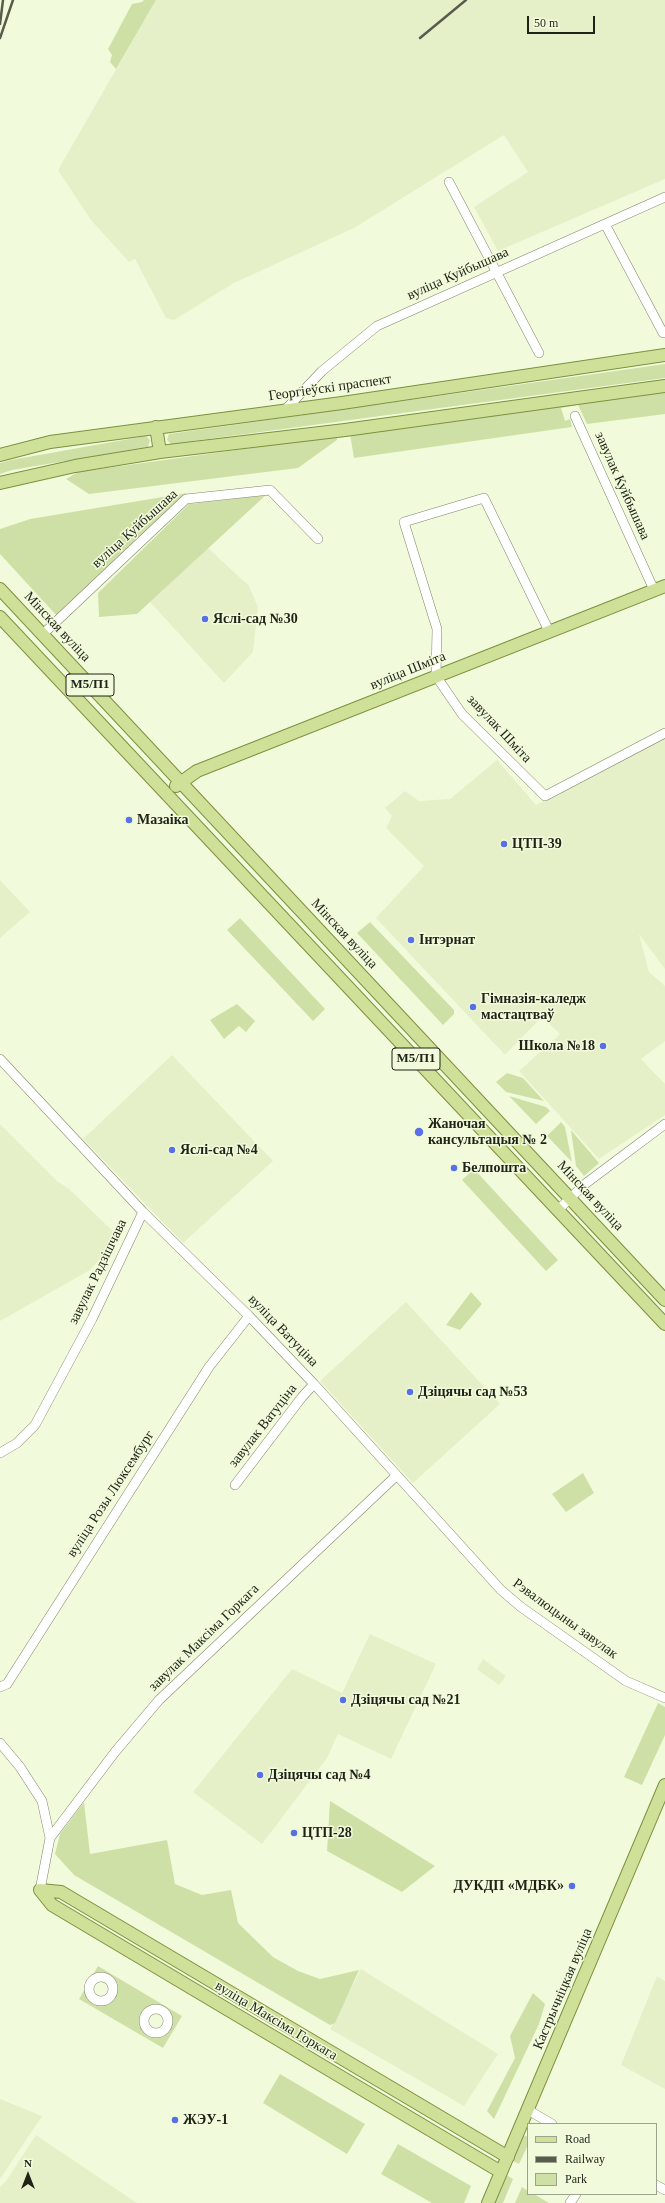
<!DOCTYPE html>
<meta charset="utf-8">
<style>
body{margin:0}
#map{position:relative;width:665px;height:2203px;overflow:hidden;background:#f1fbdb;font-family:Georgia,serif}
canvas{display:block}
.legend{position:absolute;left:527px;top:2123px;width:130px;height:72px;box-sizing:border-box;background:#f1fbdb;border:1px solid #9da48d;margin:0;padding:5px 7px;list-style:none;font-size:12px;color:#1f2217}
.legend li{display:flex;align-items:center;gap:8px;height:20px}
.legend b{width:20px;border:1px solid #9da48d}
.north{position:absolute;left:8px;top:2155px;width:40px;height:40px;-webkit-text-stroke:3px #f1fbdb;paint-order:stroke;rotate:0deg;font-size:11px;font-weight:700;line-height:16px;text-align:center;color:#1f2217}
.north::after{content:'';display:block;margin:auto;width:14px;height:18px;background:#1f2217;clip-path:polygon(50% 0,100% 100%,50% 72%,0 100%)}
.scale{position:absolute;left:527px;top:16px;width:68px;height:18px;box-sizing:border-box;border:2px solid #1f2217;border-top:0;padding-left:5px;font-size:12px;line-height:14px;white-space:nowrap;color:#1f2217;-webkit-text-stroke:3px #f1fbdb;paint-order:stroke}
</style>
<div id="map">
<canvas width="665" height="2203"></canvas>
<ul class="legend">
<li><b style="height:5px;background:#cfe099"></b>Road</li>
<li><b style="height:5px;background:#575c4b"></b>Railway</li>
<li><b style="height:11px;background:#cfe0a6"></b>Park</li>
</ul>
<div class="north">N</div>
<div class="scale">50 m</div>
</div>
<script>
const ctx = document.querySelector('canvas').getContext('2d');
ctx.lineJoin = 'round';
function paint(path, color) { ctx.fillStyle = color; ctx.fill(path, 'evenodd'); }
const shape = rows => new Path2D(rows.map(r => 'M' + r).join(''));
function strokePath(path, color, width, dash) { ctx.strokeStyle = color; ctx.lineWidth = width; ctx.lineCap = dash ? 'butt' : 'round'; ctx.setLineDash(dash || []); ctx.stroke(path); }
function label(font, color, halo, rows, align = 'center') {
  ctx.font = font + ' Georgia,serif'; ctx.lineWidth = 3; ctx.setLineDash([]); ctx.textBaseline = 'middle'; ctx.strokeStyle = halo; ctx.fillStyle = color; for (const [text, x, y, turn = 0] of rows) {
    ctx.save(); ctx.translate(x, y); ctx.rotate((+turn || 0) * Math.PI / 180); ctx.textAlign = isNaN(turn) ? turn : align; if (halo) ctx.strokeText(text, 0, 0); ctx.fillText(text, 0, 0); ctx.restore();
  }
}
const built = shape([
 [156,0,665,0,665,179,498,251,474,207,528,172,504,135,354,228,234,283,174,320,166,318,135,259,129,262,91,220,58,170],
 [208,548,249,586,258,607,253,652,224,683,150,602],
 [665,738,665,969,639,934,649,972,665,986,665,1041,641,1059,665,1084,665,1115,599,1159,519,1071,560,1034,542,1017,505,1055,376,918,424,866,386,828,392,816,385,808,405,791,419,801,450,799,497,760,536,805],
 [0,880,30,912,0,938],
 [172,1055,273,1161,183,1243,83,1139],
 [0,1124,57,1181,69,1189,120,1238,90,1270,0,1321],
 [406,1302,500,1404,413,1483,320,1381],
 [370,1634,436,1664,391,1759,338,1734,327,1758,262,1844,193,1792,292,1669,342,1693],
 [483,1659,506,1676,499,1685,477,1669],
 [361,1969,498,2054,464,2106,330,2029],
 [657,1976,665,1981,665,2089,621,2065],
 [0,2099,42,2116,0,2179],
 [36,2135,137,2203,0,2203,0,2187,6,2181]
]);
const green = shape([
 [144,0,156,0,116,69,110,62,112,55,108,49,132,4,142,2],
 [665,364,665,378,171,444,167,440,169,434],
 [665,391,665,414,587,424,578,405,561,408,565,421,570,419,572,427,354,458,350,434],
 [146,436,150,440,148,447,12,470,0,474,0,463,11,460],
 [337,436,337,440,298,468,89,494,66,479,78,472],
 [187,493,57,616,0,554,0,529,30,519],
 [266,495,137,614,99,617,98,593,189,504],
 [240,918,325,1009,313,1021,227,930],
 [370,922,454,1010,454,1014,443,1025,357,933],
 [237,1004,255,1021,246,1032,239,1026,224,1039,210,1020],
 [507,1073,523,1078,544,1101,506,1092,496,1082],
 [509,1096,546,1107,550,1111,536,1124],
 [561,1122,565,1127,572,1162,547,1136],
 [571,1130,599,1163,584,1176,576,1166],
 [474,1169,558,1260,546,1271,462,1180],
 [471,1292,482,1304,460,1330,446,1325],
 [583,1473,594,1493,566,1512,552,1494],
 [658,1703,665,1707,665,1735,642,1785,624,1777],
 [330,1801,435,1866,402,1892,327,1851],
 [84,1802,90,1854,167,1840,175,1884,202,1895,231,1890,238,1923,273,1957,298,1971,320,1979,359,1970,335,2023,330,2025,74,1875,55,1854,60,1834],
 [98,1966,182,2016,163,2048,79,1999],
 [99,1978,106,1979,113,1987,111,1996,104,2001,95,1999,90,1991,91,1983],
 [153,2010,162,2011,168,2019,166,2027,159,2032,150,2031,144,2023,146,2015],
 [533,1993,545,2004,539,2024,494,2119,487,2111,515,2058,510,2036],
 [280,2074,365,2124,347,2154,263,2103],
 [523,2135,528,2137,528,2145,519,2164,511,2160],
 [398,2144,471,2186,464,2203,432,2203,381,2174],
 [505,2174,513,2179,503,2203,492,2203],
 [522,2187,528,2191,528,2194,534,2194,549,2203,515,2203]
]);
const minor = shape([
 [449,182,539,353],
 [605,224,663,333],
 [285,410,322,371,377,326,665,197],
 [575,416,654,590],
 [549,631,484,498,404,522,437,629,436,676,462,714,545,796,665,733],
 [43,634,186,499,270,490,318,539],
 [0,1059,143,1212,249,1316,314,1384,501,1590,521,1607,626,1681,665,1698],
 [558,1210,585,1184,665,1124],
 [0,1453,17,1443,35,1425,92,1319,143,1212],
 [235,1485,302,1397,314,1384],
 [0,1687,7,1684,209,1367,249,1316],
 [0,1743,20,1767,42,1801,50,1838,40,1890],
 [50,1838,115,1752,159,1700,396,1476],
 '89 1989a12 12 0 1 1 24 0a12 12 0 1 1-24 0Z',
 '144 2021a12 12 0 1 1 24 0a12 12 0 1 1-24 0Z',
 [528,2110,552,2124],
 [656,2185,665,2190],
 [570,2203,576,2194]
]);
const major = shape([
 [156,427,160,452],
 [0,455,50,442,342,403,665,355],
 [0,483,75,466,160,452,345,430,665,386],
 [0,589,665,1300],
 [0,617,665,1324],
 [176,786,197,771,665,586],
 [40,1890,52,1905,501,2172],
 [40,1890,61,1892,508,2157],
 [488,2203,665,1785]
]);
const rail = shape([
 [0,24,3,0],
 [0,38,13,0],
 [420,38,466,0]
]);
const markers = [
 [205,619,4,"#5870e6"],
 [129,820,4,"#5870e6"],
 [504,844,4,"#5870e6"],
 [411,940,4,"#5870e6"],
 [473,1007,4,"#5870e6"],
 [603,1046,4,"#5870e6"],
 [419,1132,5,"#5870e6"],
 [172,1150,4,"#5870e6"],
 [454,1168,4,"#5870e6"],
 [410,1392,4,"#5870e6"],
 [343,1700,4,"#5870e6"],
 [260,1775,4,"#5870e6"],
 [294,1833,4,"#5870e6"],
 [572,1886,4,"#5870e6"],
 [175,2120,4,"#5870e6"]
];
const shields = [
 [90,685,48],
 [416,1059,48]
];
const shieldNames = [
 ["М5/П1",90,685],
 ["М5/П1",416,1059]
];
const streetNames = [
 ["вуліца Куйбышава",458,274,-24],
 ["Георгіеўскі праспект",330,388,-8],
 ["завулак Куйбышава",622,486,66],
 ["вуліца Куйбышава",135,529,-42],
 ["Мінская вуліца",57,627,47],
 ["вуліца Шміта",408,671,-22],
 ["завулак Шміта",499,729,47],
 ["Мінская вуліца",344,934,47],
 ["Мінская вуліца",590,1196,47],
 ["завулак Радзішчава",98,1272,-64],
 ["вуліца Ватуціна",283,1331,46],
 ["завулак Ватуціна",263,1426,-52],
 ["вуліца Розы Люксембург",111,1494,-57],
 ["Рэвалюцыны завулак",565,1619,36],
 ["завулак Максіма Горкага",204,1638,-44],
 ["Кастрычніцкая вуліца",563,1989,-67],
 ["вуліца Максіма Горкага",276,2021,31]
];
const poiNames = [
 ["Яслі-сад №30",213,619],
 ["Мазаіка",137,820],
 ["ЦТП-39",512,844],
 ["Інтэрнат",419,940],
 ["Гімназія-каледж",481,999],
 ["мастацтваў",481,1015],
 ["Школа №18",595,1046,"right"],
 ["Жаночая",428,1124],
 ["кансультацыя № 2",428,1140],
 ["Яслі-сад №4",180,1150],
 ["Белпошта",462,1168],
 ["Дзіцячы сад №53",418,1392],
 ["Дзіцячы сад №21",351,1700],
 ["Дзіцячы сад №4",268,1775],
 ["ЦТП-28",302,1833],
 ["ДУКДП «МДБК»",564,1886,"right"],
 ["ЖЭУ-1",183,2120]
];
paint(built, '#e5f0c9');
paint(green, '#cfe0a6');
strokePath(minor, '#7e866a', 10);
strokePath(major, '#7d903f', 14);
strokePath(minor, '#fff', 9);
strokePath(major, '#cfe099', 12);
strokePath(rail, '#575c4b', 2.5);
for (const [x, y, r, color] of markers) { const dot = new Path2D(); dot.arc(x, y, r, 0, 2 * Math.PI); ctx.fillStyle = color; ctx.fill(dot); strokePath(dot, '#f1fbdb', 1.5); }
for (const [x, y, w] of shields) { const box = new Path2D(); box.roundRect(x - w / 2, y - 11, w, 22, 3); ctx.fillStyle = '#f1fbdb'; ctx.fill(box); strokePath(box, '#1f2217', 1); }
label('bold 13px', '#1f2217', null, shieldNames);
label('14px', '#1f2217', '#f1fbdb', streetNames);
label('bold 14px', '#1f2217', '#f1fbdb', poiNames, 'left');
</script>
